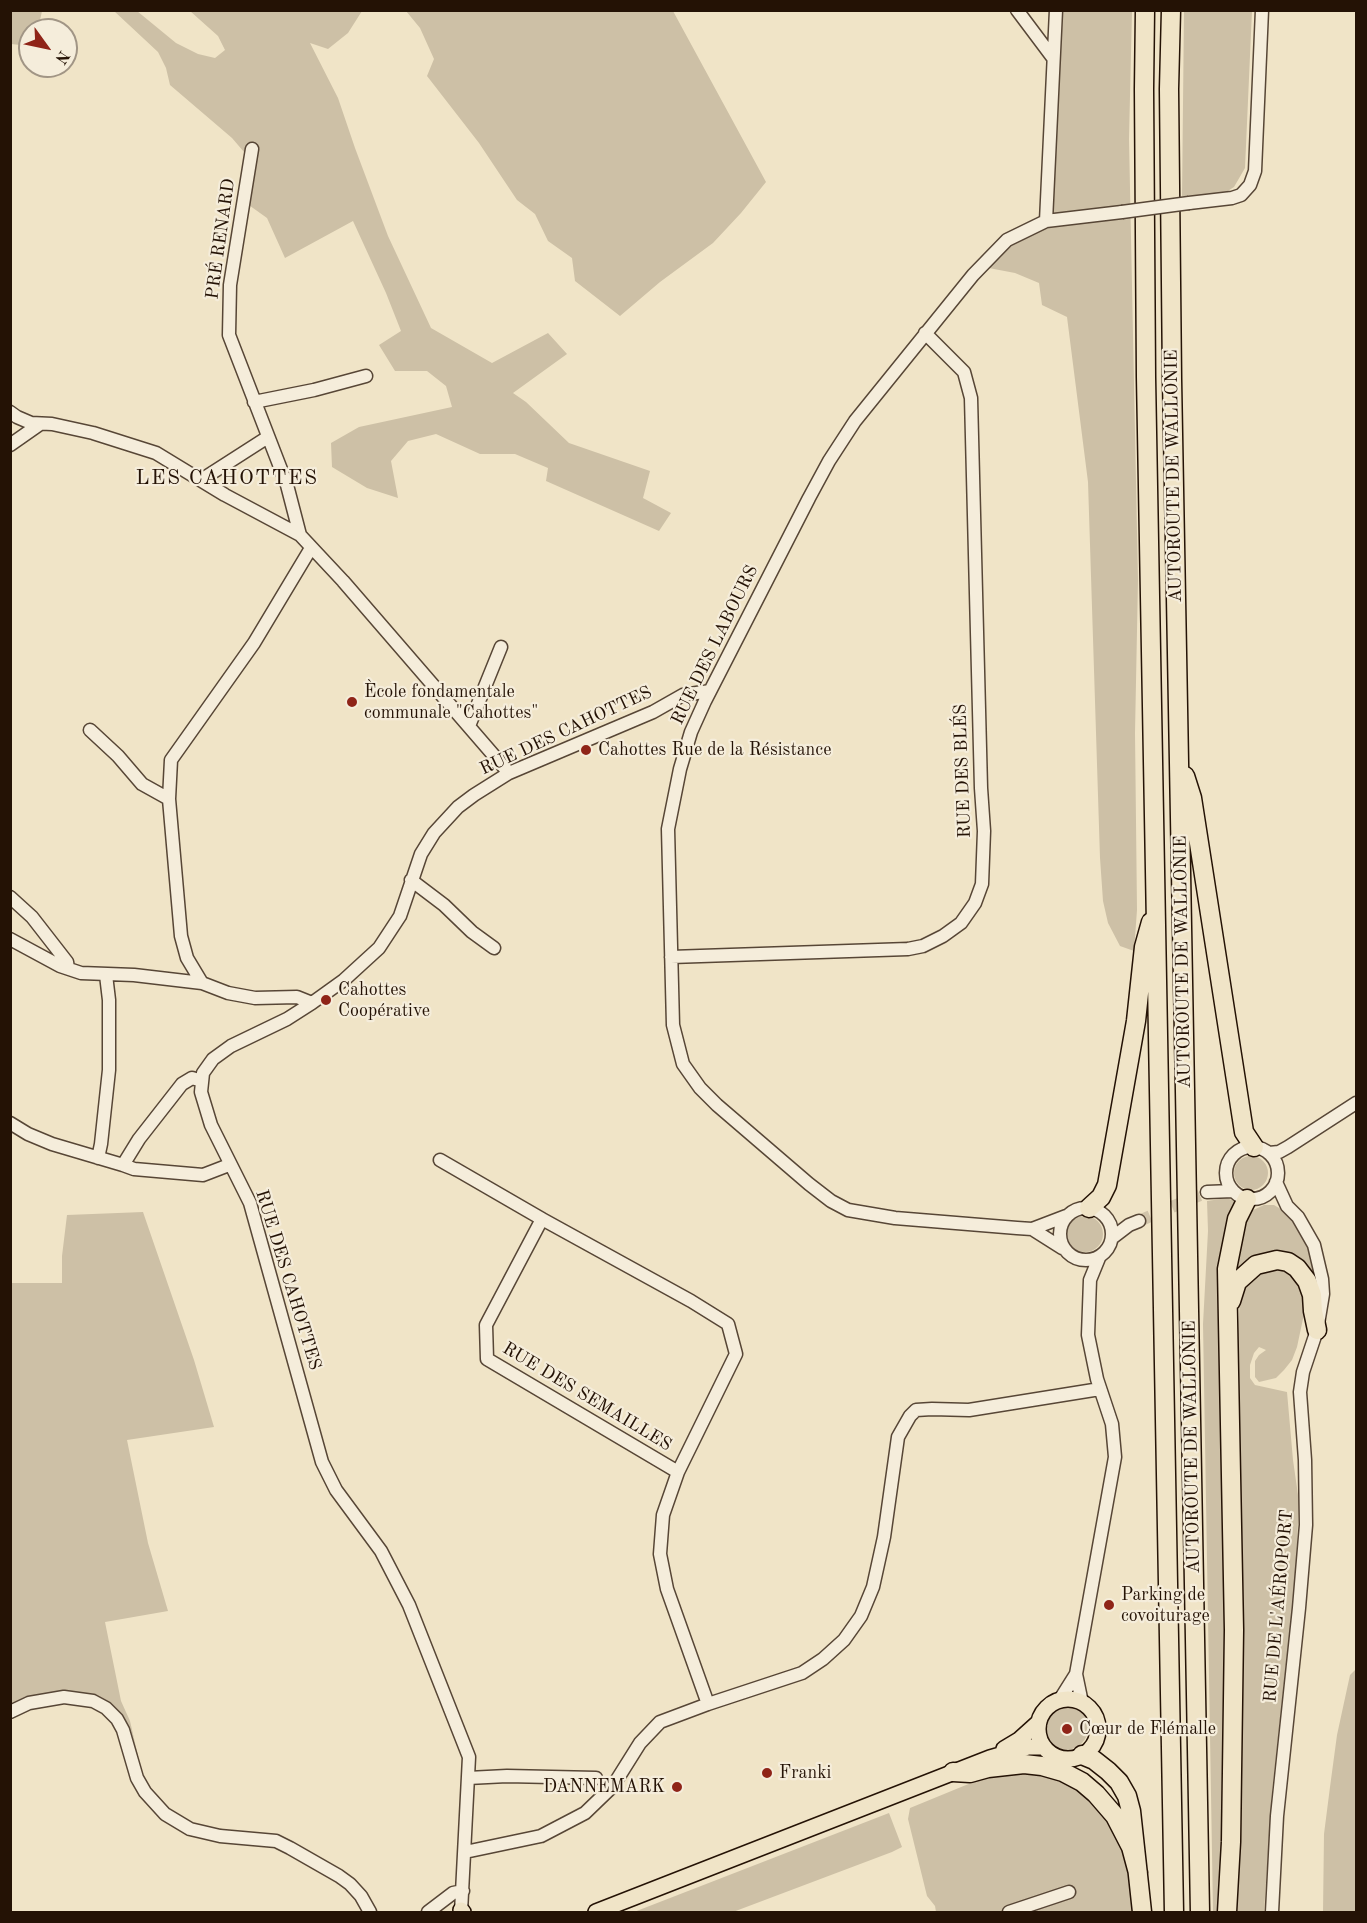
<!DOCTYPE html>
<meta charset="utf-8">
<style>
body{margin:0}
#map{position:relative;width:1367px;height:1923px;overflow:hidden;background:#f0e4c7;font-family:"Old Standard TT",serif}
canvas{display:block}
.frame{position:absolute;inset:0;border:12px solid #241205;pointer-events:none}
.north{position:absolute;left:18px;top:18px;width:60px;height:60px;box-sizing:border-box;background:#f5eddb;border:2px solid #a19585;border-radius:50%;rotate:123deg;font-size:16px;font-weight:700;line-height:24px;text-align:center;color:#241205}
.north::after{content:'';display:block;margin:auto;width:21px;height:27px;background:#8f2418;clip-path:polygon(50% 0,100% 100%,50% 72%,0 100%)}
</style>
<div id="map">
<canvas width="1367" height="1923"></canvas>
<div class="frame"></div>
<div class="north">N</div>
</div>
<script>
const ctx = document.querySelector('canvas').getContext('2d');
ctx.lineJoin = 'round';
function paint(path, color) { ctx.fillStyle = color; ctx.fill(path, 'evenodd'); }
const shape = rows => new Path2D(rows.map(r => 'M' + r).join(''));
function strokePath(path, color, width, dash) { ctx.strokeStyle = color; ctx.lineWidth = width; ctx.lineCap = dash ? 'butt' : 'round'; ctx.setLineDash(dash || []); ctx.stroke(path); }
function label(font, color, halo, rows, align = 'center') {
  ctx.font = font + ' "Old Standard TT",serif'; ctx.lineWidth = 4.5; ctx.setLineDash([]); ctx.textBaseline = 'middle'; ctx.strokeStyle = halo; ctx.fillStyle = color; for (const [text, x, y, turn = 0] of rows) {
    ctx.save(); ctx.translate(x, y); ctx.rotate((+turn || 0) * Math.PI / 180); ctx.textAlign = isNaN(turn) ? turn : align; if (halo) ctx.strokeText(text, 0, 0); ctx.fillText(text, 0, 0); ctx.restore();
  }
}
const green = shape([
 [11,10,42,11,38,30,30,30,30,46,11,44],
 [114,11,137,11,176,43,198,54,215,58,225,50,218,36,190,11,362,11,348,33,328,49,310,43,338,98,355,148,388,236,431,328,492,363,548,333,567,354,513,393,526,402,569,443,650,471,643,498,671,513,659,531,546,481,548,468,515,454,480,454,436,434,408,441,391,461,398,498,367,488,332,467,331,443,359,427,452,407,446,386,427,371,395,371,379,345,401,331,386,293,353,221,285,258,267,218,239,198,245,171,244,152,232,138,170,85,166,68,158,52],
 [406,11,673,11,766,182,741,213,713,243,660,282,620,316,575,281,572,258,548,241,535,214,517,200,479,143,427,76,434,59,420,28],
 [1062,11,1132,11,1129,139,1138,580,1135,733,1137,910,1134,951,1120,946,1108,923,1103,901,1100,858,1088,482,1067,317,1042,305,1039,283,1015,273,973,265,1000,238,1051,211],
 [1184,11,1252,11,1245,168,1234,187,1223,194,1182,196],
 '1234 1173a17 17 0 1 1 34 0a17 17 0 1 1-34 0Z',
 [1227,1198,1236,1202,1222,1912,1213,1912,1203,1324,1208,1231,1207,1201],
 [1264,1205,1274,1205,1284,1211,1296,1225,1305,1240,1312,1259,1315,1280,1297,1262,1235,1276,1244,1223,1251,1211],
 [143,1212,194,1360,214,1427,127,1440,148,1543,168,1611,105,1622,121,1701,130,1721,138,1756,132,1761,117,1719,79,1697,11,1712,10,1283,62,1283,62,1256,67,1215],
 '1067 1234a18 18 0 1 1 36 0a18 18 0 1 1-36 0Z',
 [1269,1266,1293,1270,1307,1300,1297,1347,1292,1360,1284,1370,1276,1378,1259,1382,1255,1377,1255,1361,1259,1355,1266,1350,1259,1347,1254,1353,1250,1365,1250,1378,1255,1385,1287,1392,1293,1460,1299,1502,1295,1583,1272,1792,1264,1912,1234,1912,1237,1355,1240,1295,1242,1285],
 [1356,1669,1356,1912,1323,1912,1324,1834,1330,1787,1337,1735,1350,1675],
 '1044 1728a22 22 0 1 1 44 0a22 22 0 1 1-44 0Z',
 [1035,1768,1086,1790,1115,1828,1127,1862,1133,1912,1034,1912,1033,1910,1057,1894,998,1912,936,1912,935,1906,927,1896,908,1819,910,1808,966,1785,1008,1770],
 [889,1813,902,1847,892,1852,733,1912,634,1912]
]);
const minorTunnel = shape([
 [1139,1221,1207,1192]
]);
const minor = shape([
 [1017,10,1053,58],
 [252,149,230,285,229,335,287,485,300,535],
 [1189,203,1232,198,1241,195,1250,185,1255,171,1262,10],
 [1046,221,1056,10],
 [254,402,314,390,366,376],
 [10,412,17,417,31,423,52,424,93,433,156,453,225,495,300,535,343,581,509,773],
 [10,445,40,424],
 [201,480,268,437],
 [469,726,501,647],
 [90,730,118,756,142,784,169,799],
 [411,880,444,905,472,932,494,948],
 [10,897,32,917,67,962,68,968],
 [10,939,60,966,81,973,134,975,202,983,228,993,255,998,297,997,312,1003],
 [671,957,908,949,923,946,943,936,961,923,975,903,982,884,984,831,981,788,971,398,964,372,925,333],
 [202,983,187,958,181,936,169,799,171,760,254,643,311,548],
 [10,1123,28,1134,52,1144,123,1165,139,1139,182,1084,192,1078,202,1081],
 '1226 1173a26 26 0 1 1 52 0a26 26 0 1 1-52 0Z',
 [1269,1153,1279,1152,1288,1147,1356,1103],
 [98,1158,101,1144,109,1070,109,1000,106,975],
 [440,1160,542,1219],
 [123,1165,134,1169,203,1175,229,1165],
 [1207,1192,1233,1191],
 '1060 1234a26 26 0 1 1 52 0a26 26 0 1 1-52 0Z',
 [1066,1216,1032,1229,1017,1228,895,1218,848,1210,831,1201,809,1184,717,1105,700,1088,683,1064,673,1025,668,829,680,769,691,732,705,701,809,498,829,461,855,421,973,275,1007,240,1046,221,1122,212],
 [1032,1229,1062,1248],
 [1112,1238,1129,1225,1139,1221],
 [678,1472,487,1359,486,1325,542,1219,691,1301,728,1324,736,1354,678,1472,663,1515,660,1554,667,1589,708,1704],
 [1076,1674,1082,1703],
 [1059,1701,1076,1674,1115,1457,1112,1424,1097,1379,1088,1335,1090,1280,1099,1258],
 [10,1712,29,1703,64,1697,93,1701,106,1708,117,1719,123,1730,137,1778,145,1792,165,1814,190,1829,220,1836,276,1841,290,1848,339,1876,350,1884,361,1896,370,1912],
 [468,1778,507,1776,596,1778],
 [465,1852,541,1836,585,1813,613,1786,640,1743,660,1722,708,1704,802,1673,823,1659,844,1640,861,1616,873,1587,884,1537,898,1437,910,1416,916,1410,932,1409,969,1410,1100,1389],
 [428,1912,453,1893,463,1891],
 [461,1912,469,1757,409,1605,381,1551,336,1490,322,1462,250,1203,211,1125,201,1092,203,1073,213,1059,231,1046,287,1019,312,1003,344,980,379,948,400,916,421,854,434,833,458,807,474,795,509,773,653,712,683,695,710,691],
 [1009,1912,1069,1892],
 [1272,1912,1277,1816,1299,1608,1306,1525,1305,1460,1300,1392,1303,1372,1317,1330,1323,1294,1322,1279,1314,1245,1298,1217,1287,1206,1276,1182]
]);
const major = shape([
 '1038 1729a30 30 0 1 1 60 0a30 30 0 1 1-60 0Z',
 [1004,1749,1019,1740,1039,1722],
 [461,1910,463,1912],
 [596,1912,990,1758,1028,1747,1044,1747]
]);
const highway = shape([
 [1145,10,1144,89,1146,377,1174,1912],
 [1171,10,1169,89,1172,379,1200,1912],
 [1185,776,1192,798,1244,1132,1254,1147],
 [1089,1208,1101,1197,1107,1185,1136,1021,1144,947,1151,922],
 [1231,1301,1237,1282,1256,1265,1277,1260,1288,1262,1297,1268,1307,1281,1312,1295,1313,1311,1317,1330],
 [1082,1755,1094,1760,1108,1771,1119,1782,1127,1796,1131,1811,1142,1912],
 [953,1772,970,1773,988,1768,1024,1764,1042,1766,1063,1772,1082,1782,1096,1794,1115,1816,1131,1847,1138,1873],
 [1227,1912,1231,1842,1234,1630,1227,1269,1237,1219,1247,1199]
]);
const minorBridge = shape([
 [1122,212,1189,203]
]);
const markers = [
 [352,702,6,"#8f2418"],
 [586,750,6,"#8f2418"],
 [326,1000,6,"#8f2418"],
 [1109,1605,6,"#8f2418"],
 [1067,1729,6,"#8f2418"],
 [767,1773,6,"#8f2418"],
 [677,1787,6,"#8f2418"]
];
const streetNames = [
 ["PRÉ RENARD",221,239,-82],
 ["AUTOROUTE DE WALLONIE",1174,476,-91],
 ["RUE DES LABOURS",715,645,-64],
 ["RUE DES CAHOTTES",566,731,-25],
 ["RUE DES BLÉS",963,771,-92],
 ["AUTOROUTE DE WALLONIE",1183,962,-91],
 ["RUE DES CAHOTTES",288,1280,73],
 ["RUE DES SEMAILLES",587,1397,31],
 ["AUTOROUTE DE WALLONIE",1192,1447,-91],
 ["RUE DE L'AÉROPORT",1279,1606,-85]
];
const poiNames = [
 ["Ècole fondamentale",364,692],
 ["communale \"Cahottes\"",364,713],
 ["Cahottes Rue de la Résistance",598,750],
 ["Cahottes",338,990],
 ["Coopérative",338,1011],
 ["Parking de",1121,1595],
 ["covoiturage",1121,1616],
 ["Cœur de Flémalle",1079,1729],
 ["Franki",779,1773],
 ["DANNEMARK",665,1787,"right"]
];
const quarterNames = [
 ["LES CAHOTTES",227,478]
];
paint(green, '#cdc0a6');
strokePath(minorTunnel, '#d1c4aa', 12, [12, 6]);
strokePath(minor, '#574636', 15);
strokePath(major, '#241205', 18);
strokePath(highway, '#241205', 21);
strokePath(minor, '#f5eddb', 12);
strokePath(major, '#f0e4c7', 15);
strokePath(highway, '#f0e4c7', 18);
strokePath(minorBridge, '#574636', 15, []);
strokePath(minorBridge, '#f5eddb', 12);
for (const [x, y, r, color] of markers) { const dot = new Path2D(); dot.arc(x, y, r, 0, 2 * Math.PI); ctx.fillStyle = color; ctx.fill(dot); strokePath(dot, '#f5eddb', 2); }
label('18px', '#241205', '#f5eddb', streetNames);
label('18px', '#241205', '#f5eddb', poiNames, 'left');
ctx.letterSpacing = '1.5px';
label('21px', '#241205', '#f5eddb', quarterNames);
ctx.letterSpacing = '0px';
</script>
